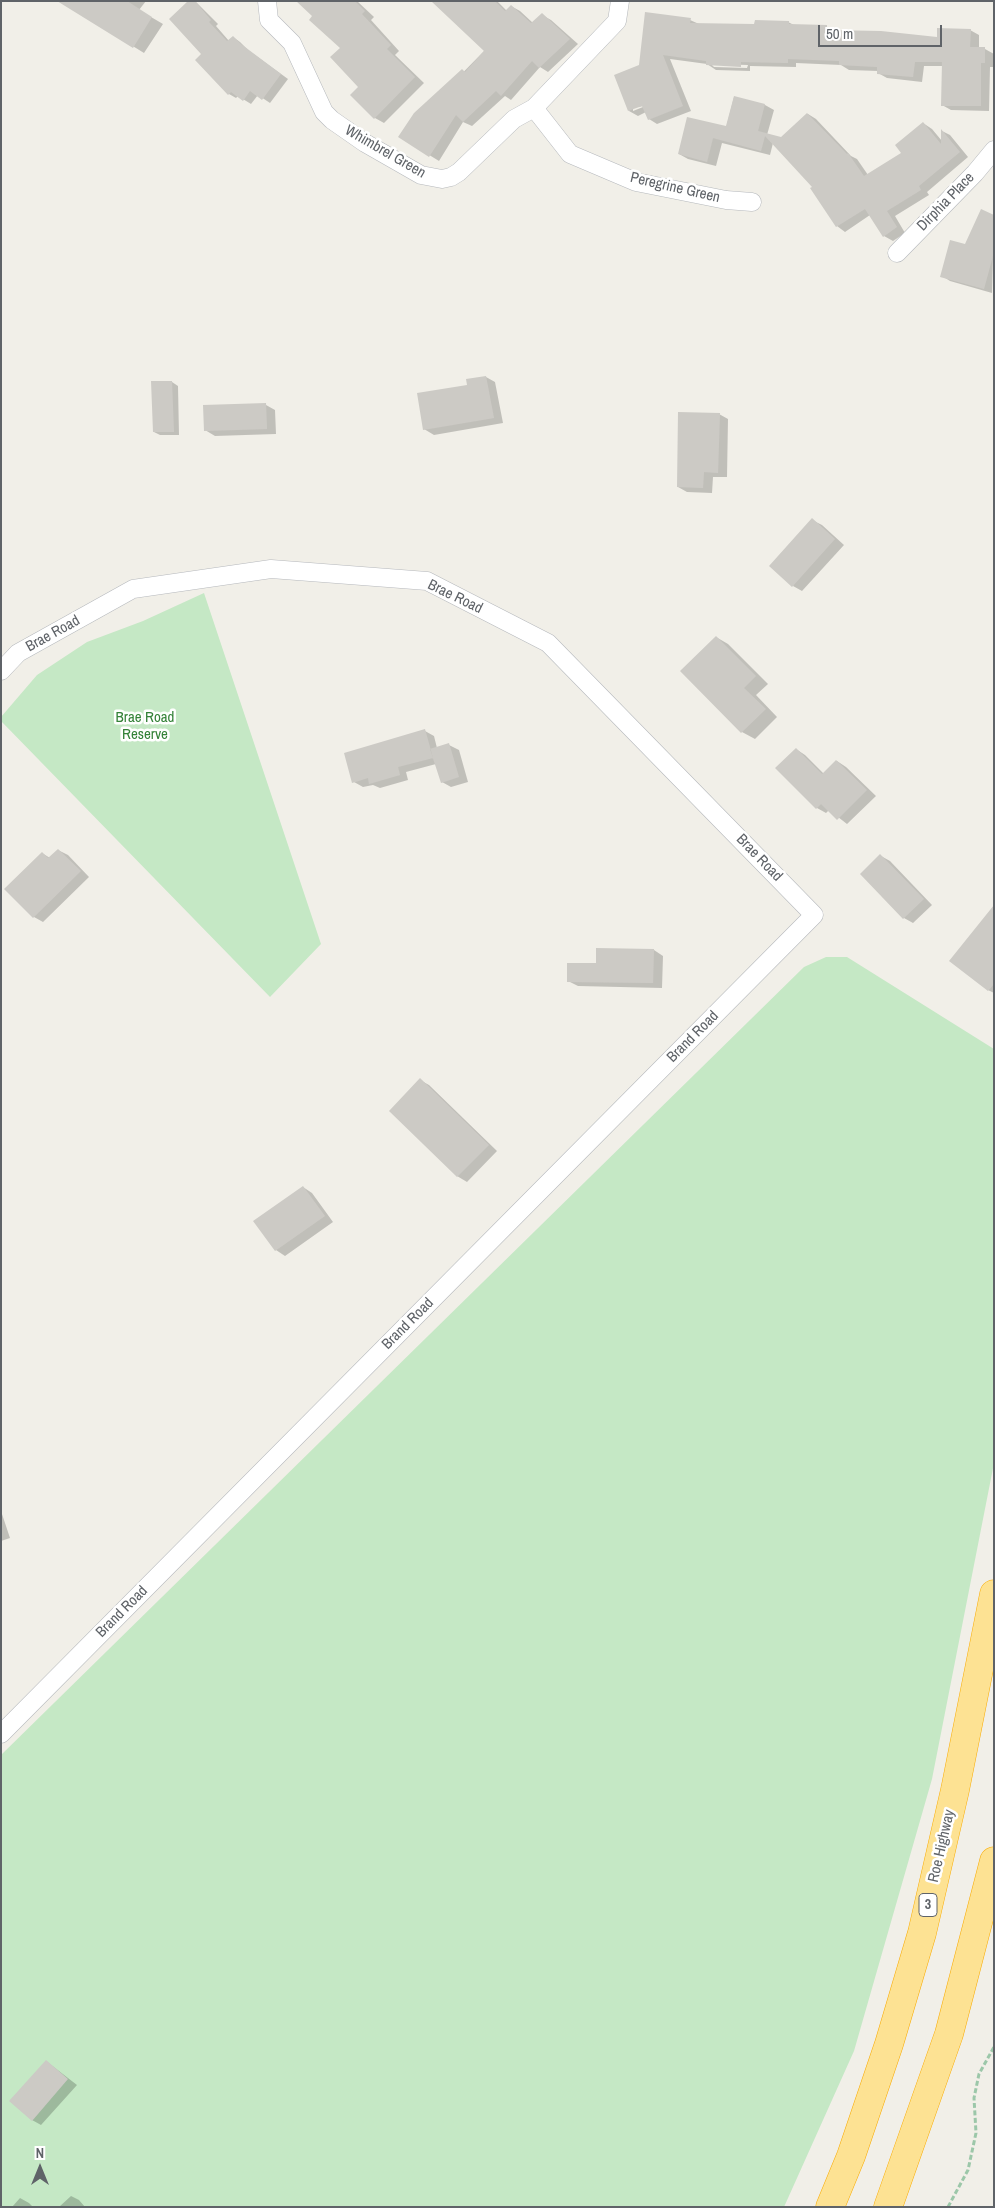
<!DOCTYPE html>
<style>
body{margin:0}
#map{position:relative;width:995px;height:2208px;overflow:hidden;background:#f1efe8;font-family:"Archivo Narrow",sans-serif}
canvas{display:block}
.frame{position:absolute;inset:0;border:2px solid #5f6368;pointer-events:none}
.north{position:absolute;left:15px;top:2143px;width:50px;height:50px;-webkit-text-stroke:4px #fff;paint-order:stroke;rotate:0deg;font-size:14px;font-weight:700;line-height:20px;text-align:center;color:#5f6368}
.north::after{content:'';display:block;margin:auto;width:18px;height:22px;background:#5f6368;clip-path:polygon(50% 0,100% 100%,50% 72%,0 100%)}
.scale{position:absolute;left:818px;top:25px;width:124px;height:22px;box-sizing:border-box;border:2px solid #5f6368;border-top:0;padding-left:6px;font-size:15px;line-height:18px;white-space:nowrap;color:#5f6368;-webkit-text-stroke:4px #fff;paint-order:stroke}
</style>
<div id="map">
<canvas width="995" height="2208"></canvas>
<div class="frame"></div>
<div class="north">N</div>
<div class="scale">50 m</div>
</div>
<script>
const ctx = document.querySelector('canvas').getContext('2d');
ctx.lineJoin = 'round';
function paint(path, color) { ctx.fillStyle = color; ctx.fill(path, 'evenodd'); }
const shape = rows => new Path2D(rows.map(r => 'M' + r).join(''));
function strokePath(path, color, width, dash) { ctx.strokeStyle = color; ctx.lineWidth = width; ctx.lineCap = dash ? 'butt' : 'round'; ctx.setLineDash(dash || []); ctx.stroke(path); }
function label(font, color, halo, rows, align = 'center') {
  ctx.font = font + ' "Archivo Narrow",sans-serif'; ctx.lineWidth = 5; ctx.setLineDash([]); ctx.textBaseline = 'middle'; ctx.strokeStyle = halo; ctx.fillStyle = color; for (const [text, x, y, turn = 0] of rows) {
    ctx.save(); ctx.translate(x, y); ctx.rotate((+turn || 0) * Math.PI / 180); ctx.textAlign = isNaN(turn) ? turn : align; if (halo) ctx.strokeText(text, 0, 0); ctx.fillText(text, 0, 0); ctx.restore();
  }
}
const green = shape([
 [204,593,321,944,270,997,1,721,1,717,37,675,87,642,143,621],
 [826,957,847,957,994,1049,994,1463,932,1779,854,2051,784,2207,1,2207,1,1755,804,967]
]);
const shadow = shape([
 [60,1,146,1,139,10,163,24,144,53],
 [195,1,218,24,216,26,229,41,233,37,240,42,248,50,288,79,270,103,258,95,251,104,238,96,236,98,229,94,203,54],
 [298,1,357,1,374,17,371,20,399,51,395,55,424,83,384,123,375,118,351,95,359,87,341,48,314,16],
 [434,1,497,1,507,11,511,6,520,11,533,23,542,15,551,20,578,44,548,72,540,67,511,100,505,96,472,126,463,122,439,161,400,137,485,50],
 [690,20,699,24,756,26,788,22,794,25,827,27,835,31,938,38,970,30,979,35,979,48,985,49,994,54,994,67,990,67,989,111,951,110,942,105,943,66,924,66,922,82,887,78,878,73,878,71,849,70,841,65,796,63,796,67,750,66,750,71,716,70,707,64,670,59,691,111,657,124,649,119,646,112,638,116,629,111,640,66],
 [711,64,748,65,747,68,714,67],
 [648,105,633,111,633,108],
 [734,97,765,105,774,110,767,135,782,138,808,114,816,119,851,156,857,159,868,175,903,153,923,123,932,129,942,141,942,131,950,135,968,157,927,192,929,195,895,216,905,233,893,241,884,236,870,215,845,232,837,226,814,187,773,143,770,155,722,143,716,166,688,159,679,154,726,128],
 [994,217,992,293,950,281,942,276,966,245],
 [486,377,495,382,503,423,434,435,424,429,469,386],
 [172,382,178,386,179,435,160,435,154,432],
 [266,405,275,410,276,434,215,436,205,430],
 [719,414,728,419,727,477,713,477,712,493,687,492,678,487],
 [812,520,822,525,844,545,802,591,793,586],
 [716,637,728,644,768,684,756,695,777,717,755,739,742,732,682,671],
 [425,731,434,736,437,748,449,745,459,750,468,782,451,787,442,782,436,764,406,772,408,780,380,788,373,785,363,787,354,782],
 [796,749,805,755,824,774,837,761,846,767,876,796,847,824,829,810,826,813,817,808],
 [58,850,68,855,89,877,43,922,34,917,6,889,42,853,50,858],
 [881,856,890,861,932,905,913,923,904,918],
 [994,918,994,993,988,990],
 [654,950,663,956,662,988,578,986,568,981],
 [420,1080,429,1085,497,1151,467,1182,457,1176],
 [303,1187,312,1193,333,1222,285,1256,276,1250,255,1221],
 [1,1511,10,1538,1,1541],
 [46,2061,77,2085,41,2125,32,2120],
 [71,2196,79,2200,85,2207,59,2207],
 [20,2198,29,2203,33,2207,12,2207]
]);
const building = shape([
 [57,1,127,1,152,17,133,48],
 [188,1,195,1,211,20,209,22,227,41,233,36,241,44,281,74,262,100,250,91,243,101,231,92,228,95,195,60,201,54,169,19],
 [296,1,355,1,365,11,362,14,391,45,387,49,415,77,374,119,350,95,358,87,330,57,340,48,309,20,312,16],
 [431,1,495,1,505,11,511,5,531,23,542,13,570,39,539,68,532,61,501,96,496,91,463,122,456,115,429,157,398,137,414,113,462,69,465,72,484,51],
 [645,12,691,18,690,23,754,24,755,20,789,21,789,24,827,25,827,30,881,31,937,37,937,28,971,29,970,47,985,47,985,63,981,63,981,106,941,106,942,62,915,62,913,77,877,74,877,67,839,65,839,61,788,59,788,63,741,62,741,67,706,65,706,61,663,55,683,106,648,120,642,106,628,111,614,75,639,65],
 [734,96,765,104,758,131,781,137,807,113,847,154,848,153,864,176,901,153,895,145,923,122,941,144,941,129,960,152,919,186,921,190,887,211,897,227,883,237,865,209,836,227,810,188,812,187,765,136,761,151,713,138,707,162,678,154,687,117,726,126],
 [981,209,994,215,994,252,984,289,940,277,950,240,965,244],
 [486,376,494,418,423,430,417,393,467,385,466,379],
 [151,381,172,381,174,432,153,432],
 [266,403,267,429,204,431,203,405],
 [678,412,720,413,718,473,704,472,703,488,677,487],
 [812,518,835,539,792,587,769,566],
 [716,636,756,676,744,688,766,709,741,733,680,671],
 [425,729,433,758,398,767,400,775,369,784,368,778,352,783,344,753],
 [449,743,459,777,441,783,430,749],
 [796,748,822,774,836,760,867,790,837,820,821,804,816,809,775,768],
 [58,849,81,871,33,918,4,889,42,852,48,858],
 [880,854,924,899,903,919,860,874],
 [994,905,994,984,988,991,949,961],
 [596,948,654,949,653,983,567,982,567,963,596,963],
 [420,1078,489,1145,457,1177,389,1111],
 [303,1186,325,1216,275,1251,253,1221],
 [46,2060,68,2079,32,2121,9,2101]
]);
const path = shape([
 [948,2207,968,2170,976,2133,974,2098,979,2074,994,2047]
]);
const minor = shape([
 [267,1,269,20,292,43,324,112,332,120,365,143,421,175,442,179,451,177,459,172,514,119,534,108,617,21,620,1],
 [534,108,570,154,636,182,726,200,752,202],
 [897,253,975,173,994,150],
 [1,671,18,653,133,589,271,569,427,581,548,643,814,915,1,1734]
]);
const motorway = shape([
 [830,2207,851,2156,889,2044,922,1933,955,1790,994,1594],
 [888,2207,949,2034,994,1861]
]);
const shields = [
 [928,1905,18]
];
const shieldNames = [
 ["3",928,1905]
];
const streetNames = [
 ["Whimbrel Green",385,152,30],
 ["Peregrine Green",675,188,13],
 ["Dirphia Place",946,202,-46],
 ["Brae Road",455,597,26],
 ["Brae Road",53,634,-29],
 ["Brae Road",759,858,46],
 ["Brand Road",693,1037,-45],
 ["Brand Road",408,1324,-45],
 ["Brand Road",122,1612,-45],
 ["Roe Highway",942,1846,-77]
];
const parkNames = [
 ["Brae Road",145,718],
 ["Reserve",145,735]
];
paint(green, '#c5e8c5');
paint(shadow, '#0003');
paint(building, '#cccac5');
strokePath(minor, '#b5b8bc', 19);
strokePath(motorway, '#f9ab00', 29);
strokePath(path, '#9cc7a9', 3, [5, 2.5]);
strokePath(minor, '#fff', 18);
strokePath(motorway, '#fde293', 28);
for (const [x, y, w] of shields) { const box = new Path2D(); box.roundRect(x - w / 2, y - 11.5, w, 23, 4); ctx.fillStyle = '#fff'; ctx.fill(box); strokePath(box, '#5f6368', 1); }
label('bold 14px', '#5f6368', null, shieldNames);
label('15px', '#5f6368', '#fff', streetNames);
label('15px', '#348238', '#fff', parkNames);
</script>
